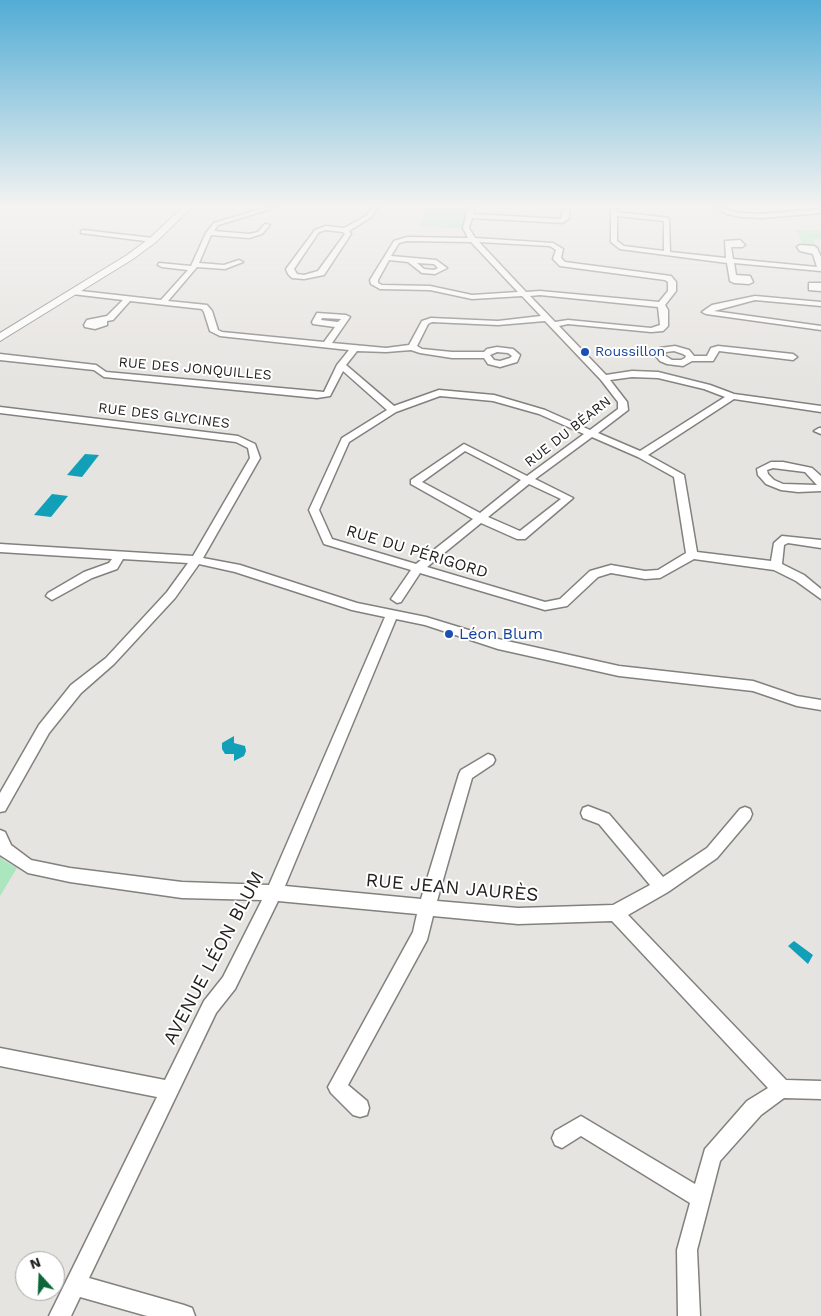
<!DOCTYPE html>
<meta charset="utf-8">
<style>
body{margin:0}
#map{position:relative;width:821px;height:1316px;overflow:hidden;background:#e6e4e0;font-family:"Work Sans",sans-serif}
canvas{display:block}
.north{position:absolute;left:15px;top:1251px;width:50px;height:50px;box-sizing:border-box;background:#fff;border:1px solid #a7a7a6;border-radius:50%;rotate:340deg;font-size:14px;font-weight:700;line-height:20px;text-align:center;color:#232221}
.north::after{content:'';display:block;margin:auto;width:18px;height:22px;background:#0b673a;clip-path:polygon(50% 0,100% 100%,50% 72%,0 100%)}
</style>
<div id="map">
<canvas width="821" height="1316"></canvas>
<div class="north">N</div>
</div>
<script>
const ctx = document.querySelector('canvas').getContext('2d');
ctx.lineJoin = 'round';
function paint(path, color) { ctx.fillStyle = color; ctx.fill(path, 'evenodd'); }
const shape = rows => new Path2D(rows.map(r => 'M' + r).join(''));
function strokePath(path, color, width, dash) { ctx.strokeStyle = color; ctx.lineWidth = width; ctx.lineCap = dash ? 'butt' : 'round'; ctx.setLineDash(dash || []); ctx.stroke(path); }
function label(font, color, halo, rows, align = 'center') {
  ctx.font = font + ' "Work Sans",sans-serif'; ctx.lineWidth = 4; ctx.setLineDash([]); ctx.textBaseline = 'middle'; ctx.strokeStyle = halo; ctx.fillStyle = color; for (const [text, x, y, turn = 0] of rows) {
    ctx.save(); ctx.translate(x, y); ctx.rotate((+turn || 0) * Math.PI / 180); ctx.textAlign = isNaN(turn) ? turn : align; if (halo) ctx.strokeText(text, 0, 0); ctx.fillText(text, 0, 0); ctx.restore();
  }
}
const green = shape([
 [427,204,467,204,463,229,420,226],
 [794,230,821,230,821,239,813,239,815,246,802,245,799,235],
 [0,855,3,860,17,868,0,896]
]);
const water = shape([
 [85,454,99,455,82,477,67,475],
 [52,494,68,496,51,517,34,515],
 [234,736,234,743,245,746,246,751,244,756,234,761,234,754,225,754,222,749,222,743],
 [794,941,813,955,808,964,788,946]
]);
const street = shape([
 [277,204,287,204,218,225,214,231,249,234,258,232,265,224,270,225,262,234,249,238,211,235,199,263,224,265,239,260,243,262,225,269,197,267,168,301,207,305,212,311,218,330,222,332,324,342,335,327,313,324,312,322,317,313,346,315,350,317,332,343,386,348,409,345,422,321,431,318,498,321,541,316,522,296,472,299,430,290,380,289,371,284,370,280,394,241,407,237,468,238,463,228,469,204,475,204,473,214,561,219,564,204,570,204,569,218,563,223,472,218,469,228,475,238,553,243,563,249,561,258,565,262,671,276,676,282,676,291,665,305,668,310,668,326,663,331,651,332,568,324,559,326,606,375,632,371,658,372,710,385,734,394,821,406,821,412,734,399,648,455,684,475,697,552,771,561,774,543,782,536,821,540,821,548,788,543,784,545,782,564,804,575,821,589,821,599,796,581,774,570,694,559,660,578,645,579,611,573,598,577,567,606,545,610,420,573,401,602,397,603,391,599,411,570,324,544,309,510,342,438,387,410,343,371,330,396,317,398,104,377,94,370,0,360,0,354,96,365,106,372,324,392,337,365,349,350,220,336,210,331,204,312,202,309,130,301,113,320,107,321,107,325,95,329,85,327,84,325,87,320,107,316,123,300,72,294,68,292,72,290,161,300,188,270,162,267,158,265,159,263,191,266,206,233,214,223,277,204],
 [407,241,471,242,518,292,472,295,430,286,382,285,378,283,378,280,389,260,408,262,422,273,435,274,447,268,436,260,391,256,399,243,407,241],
 [479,242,550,246,556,250,553,259,560,266,665,280,668,282,668,291,659,302,540,291,526,292,479,242],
 [417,263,434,264,438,268,434,270,424,269,417,263],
 [540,295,658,307,660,325,651,328,568,320,555,322,530,296,540,295],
 [322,318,341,319,338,322,321,320,322,318],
 [545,321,601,380,618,402,618,409,590,430,545,410,494,395,439,390,394,406,346,365,357,351,386,352,411,350,420,353,452,358,484,358,488,364,500,367,517,362,520,355,513,349,497,347,487,349,484,352,452,352,422,349,417,346,428,324,432,322,498,325,545,321],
 [497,352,508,353,512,356,510,358,500,361,494,360,490,355,497,352],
 [632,377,658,378,704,389,725,397,640,451,598,433,628,410,627,402,610,380,632,377],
 [440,396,493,401,539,414,584,434,527,476,464,444,411,480,411,484,473,519,416,564,332,539,319,510,349,442,396,412,440,396],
 [592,437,638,457,674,477,686,553,658,570,645,571,611,565,590,571,560,599,545,602,427,567,481,523,517,539,525,539,573,498,535,479,592,437],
 [465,451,521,480,480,513,422,482,465,451],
 [529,484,561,499,520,531,488,517,529,484],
 [375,204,381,204,370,218,349,231,351,234,324,275,304,279,292,278,288,274,286,269,315,230,326,226,344,228,366,216,375,204],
 [326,230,343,232,345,234,318,271,304,275,297,274,294,269,319,232,326,230],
 [611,204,617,204,617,212,669,218,670,252,726,258,725,241,740,240,745,245,742,247,731,247,733,259,817,267,813,254,800,251,797,247,800,245,814,246,817,248,821,257,821,271,734,263,736,275,750,276,753,282,749,284,734,283,730,281,727,263,620,249,611,242,611,204],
 [617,216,664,221,664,251,624,246,617,241,617,216],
 [709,204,717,204,731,211,741,213,761,214,821,209,821,213,761,218,741,217,727,214,709,204],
 [83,230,153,238,156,240,153,242,81,233,81,231,83,230],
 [809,283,821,283,821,291,809,290,809,283],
 [755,296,821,302,821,306,755,300,714,311,821,326,821,330,706,314,702,312,712,305,755,296],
 [675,346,689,350,694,356,707,356,711,348,718,346,793,354,797,357,793,360,719,351,713,361,692,361,683,366,667,364,660,361,655,355,660,348,675,346],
 [674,351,683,354,686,356,685,358,681,360,672,360,664,355,666,352,674,351],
 [0,407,238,436,255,444,260,458,203,558,240,565,357,603,426,617,498,639,619,666,753,681,797,696,821,700,821,710,797,706,753,691,619,676,498,649,425,625,396,619,285,886,421,899,459,774,461,770,488,754,493,756,495,760,493,764,472,778,437,901,518,908,613,905,650,885,599,824,583,818,581,813,583,808,588,806,609,814,663,877,707,848,740,809,745,807,750,809,752,814,750,819,717,858,668,892,628,915,786,1080,821,1081,821,1099,784,1098,761,1115,720,1161,697,1250,700,1316,678,1316,677,1250,690,1203,581,1136,562,1148,555,1145,552,1138,555,1131,581,1116,695,1184,705,1149,747,1101,768,1088,612,921,518,924,433,916,427,940,348,1085,367,1101,369,1108,367,1115,360,1117,353,1115,331,1093,328,1087,413,932,417,914,278,901,235,989,216,1013,89,1278,184,1305,192,1308,195,1316,147,1316,80,1297,71,1316,49,1316,157,1097,0,1066,0,1048,165,1080,204,1001,223,977,262,900,182,898,70,882,28,873,0,855,0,830,5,832,11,845,31,860,70,868,182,882,269,885,385,617,352,610,235,572,199,564,175,598,114,664,81,693,49,733,5,811,0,812,0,793,39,725,71,685,106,658,167,592,188,563,123,559,117,569,92,578,52,600,46,596,48,593,84,572,109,563,112,559,0,552,0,544,193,556,250,458,248,448,236,442,0,413,0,407],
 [819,428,821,428,821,434,814,431,819,428],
 [771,462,783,462,812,468,821,476,821,491,798,492,781,490,766,484,758,475,757,469,771,462],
 [773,468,805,472,817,485,783,484,774,480,768,474,767,470,773,468]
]);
const secondary = shape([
 [186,204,195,204,156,242,133,259,0,341,0,333,127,255,150,238,186,204]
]);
const markers = [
 [585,352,5,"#1a4fb4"],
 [449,634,5,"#1a4fb4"]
];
const farTransitnames = [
 ["Roussillon",595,352]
];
const farStreetnames = [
 ["RUE DES JONQUILLES",195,369,5],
 ["RUE DES GLYCINES",164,416,7],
 ["RUE DU BÉARN",568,432,-38]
];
const streetNames = [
 ["RUE DU PÉRIGORD",417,552,17]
];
const transitNames = [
 ["Léon Blum",459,634]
];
const nearStreetnames = [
 ["RUE JEAN JAURÈS",452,888,5],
 ["AVENUE LÉON BLUM",214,958,-62]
];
paint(green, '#ace6be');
paint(water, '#12a0b9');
strokePath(street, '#83817e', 3);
strokePath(secondary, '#83817e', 2);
paint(street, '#fff');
paint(secondary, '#fff');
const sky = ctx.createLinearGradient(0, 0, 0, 388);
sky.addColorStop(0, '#52acd5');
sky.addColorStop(0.53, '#f4f3f1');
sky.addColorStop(1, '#f4f3f100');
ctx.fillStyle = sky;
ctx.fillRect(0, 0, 821, 388);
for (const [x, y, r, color] of markers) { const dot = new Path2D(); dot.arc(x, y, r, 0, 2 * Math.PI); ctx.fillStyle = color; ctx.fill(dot); strokePath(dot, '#fff', 2); }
label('14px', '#164399', '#fff', farTransitnames, 'left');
label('14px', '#232221', '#fff', farStreetnames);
label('16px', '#232221', '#fff', streetNames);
label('16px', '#164399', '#fff', transitNames, 'left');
label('19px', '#232221', '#fff', nearStreetnames);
</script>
